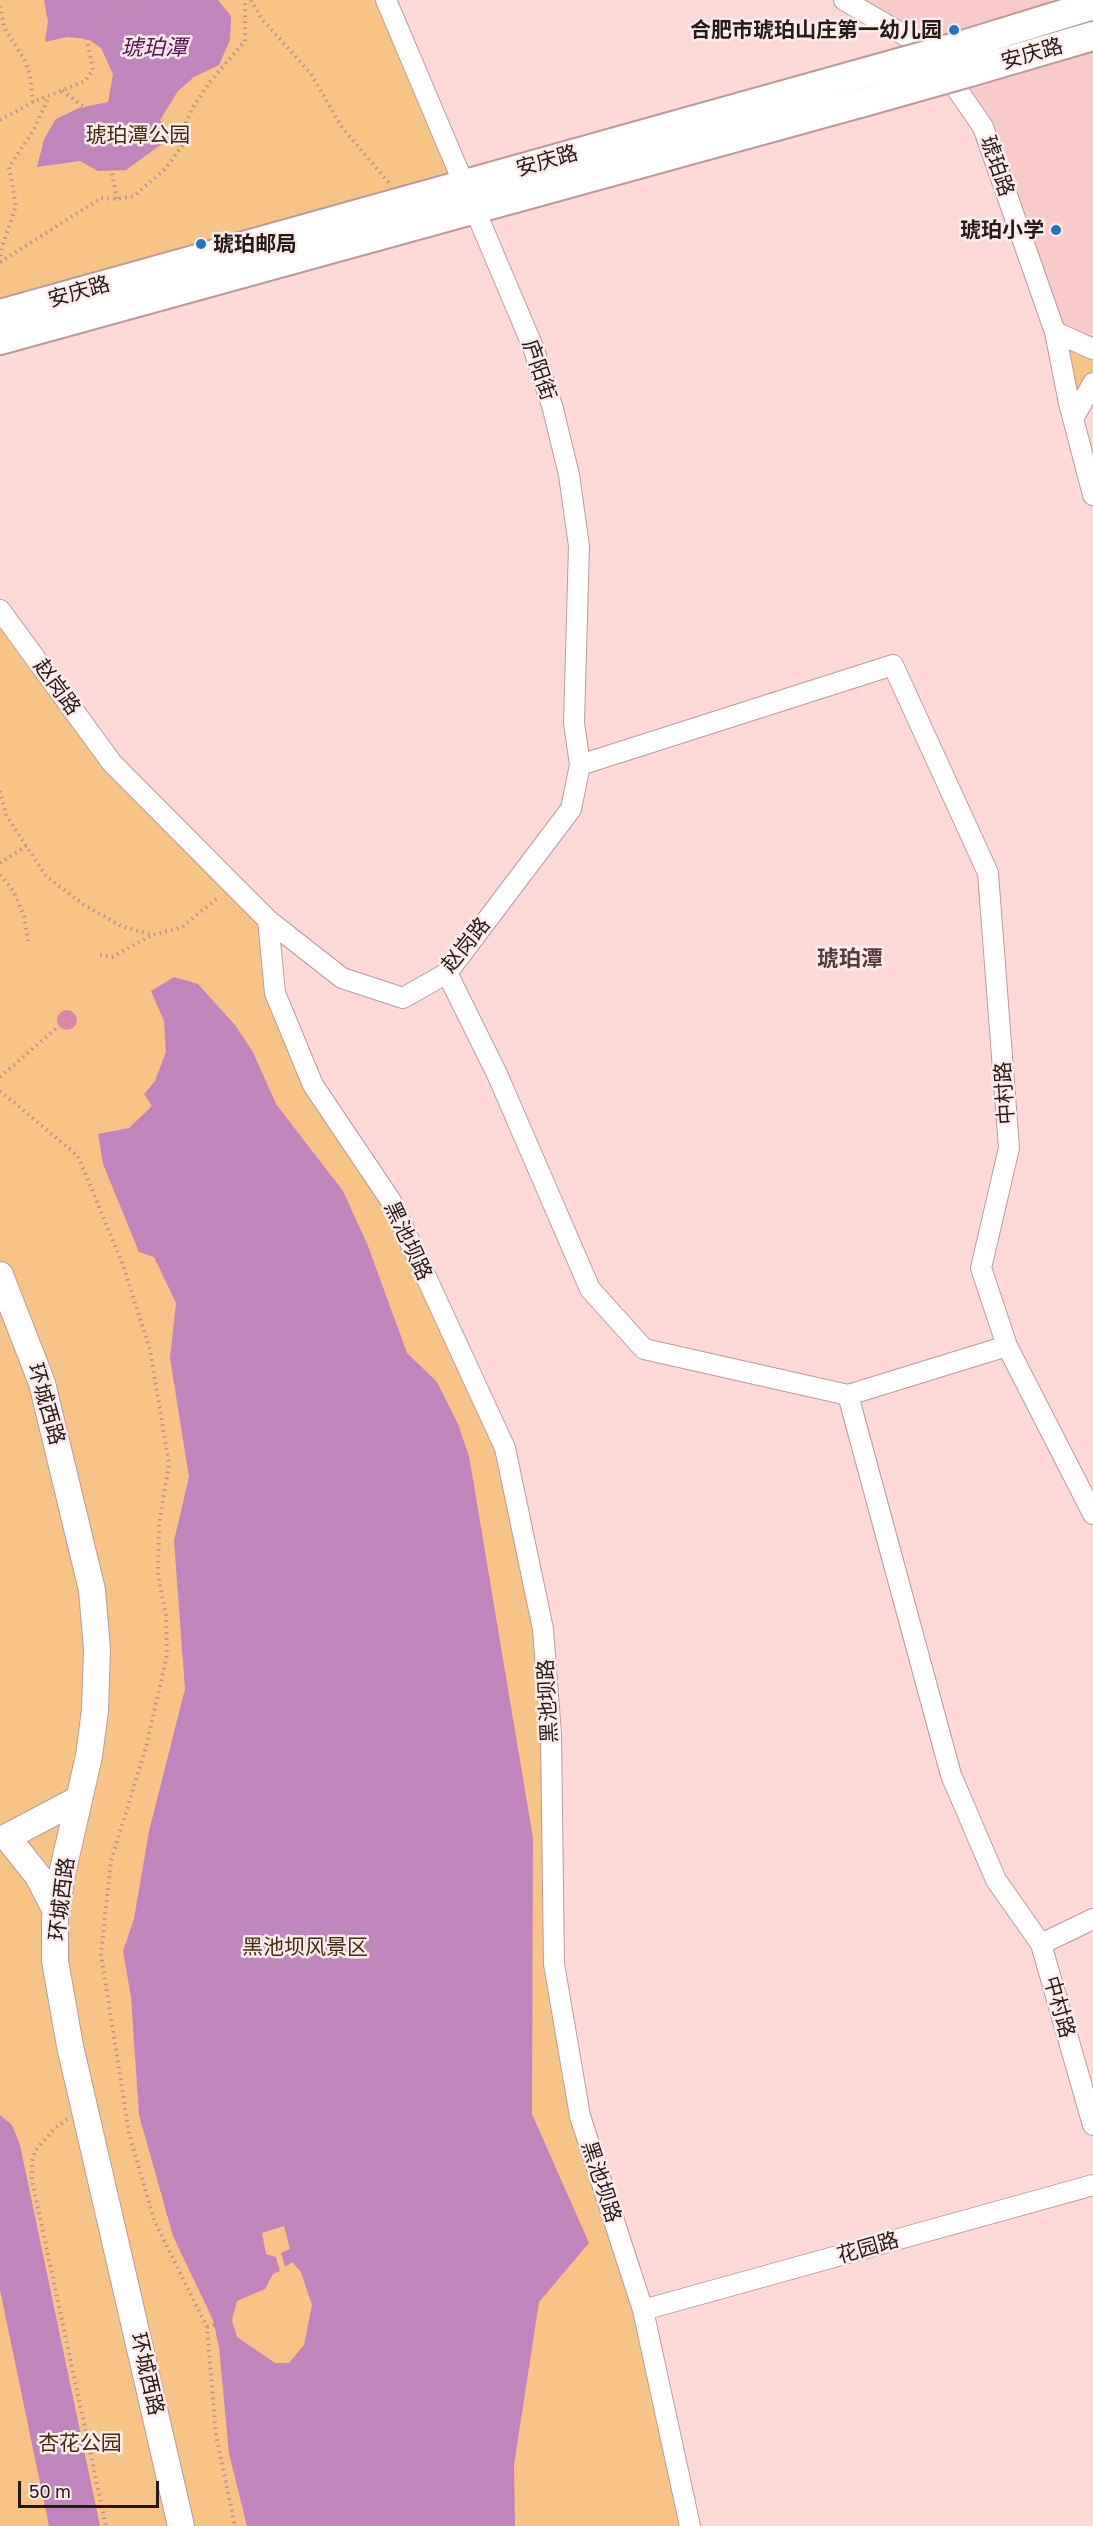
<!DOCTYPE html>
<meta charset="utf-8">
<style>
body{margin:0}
#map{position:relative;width:1093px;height:2526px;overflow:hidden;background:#ffd9d8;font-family:"Golos Text",sans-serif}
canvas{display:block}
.scale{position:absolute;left:18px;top:2481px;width:141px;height:27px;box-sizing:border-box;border:3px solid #261919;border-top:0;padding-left:8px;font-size:18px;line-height:21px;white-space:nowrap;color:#261919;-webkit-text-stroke:4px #fcedec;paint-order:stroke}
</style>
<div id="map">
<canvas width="1093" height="2526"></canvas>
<div class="scale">50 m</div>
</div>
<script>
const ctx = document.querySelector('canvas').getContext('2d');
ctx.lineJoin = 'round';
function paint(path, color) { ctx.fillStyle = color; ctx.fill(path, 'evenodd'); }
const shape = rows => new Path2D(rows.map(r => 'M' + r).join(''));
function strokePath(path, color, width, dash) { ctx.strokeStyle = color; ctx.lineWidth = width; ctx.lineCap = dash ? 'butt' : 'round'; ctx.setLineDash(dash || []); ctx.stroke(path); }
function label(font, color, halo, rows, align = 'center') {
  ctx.font = font + ' "Golos Text","Noto Sans SC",sans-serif'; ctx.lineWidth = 5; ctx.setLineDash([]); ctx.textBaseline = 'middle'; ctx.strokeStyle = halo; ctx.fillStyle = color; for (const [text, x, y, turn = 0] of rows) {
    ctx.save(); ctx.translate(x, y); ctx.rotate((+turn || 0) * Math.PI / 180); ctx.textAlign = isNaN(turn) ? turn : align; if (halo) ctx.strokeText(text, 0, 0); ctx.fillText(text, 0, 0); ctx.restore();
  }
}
const built = shape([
 [845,0,1050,0,1058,16,930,50],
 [1093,36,1093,349,1055,332,983,127,951,80]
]);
const green = shape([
 [0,0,386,0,463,185,0,314],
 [1055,332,1093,349,1093,383,1073,419],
 [0,610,112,763,268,920,275,993,313,1085,391,1201,505,1448,543,1629,554,1964,580,2116,643,2310,690,2526,0,2526]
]);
const water = shape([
 [44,0,218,0,231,16,230,40,219,65,194,77,178,91,160,120,170,138,126,170,98,171,80,161,37,167,44,139,56,119,79,108,108,102,113,74,101,48,88,39,67,37,45,42,48,21],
 [174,977,198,984,235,1025,253,1052,276,1104,343,1191,368,1246,407,1353,437,1382,458,1424,469,1456,533,1838,532,2114,589,2243,539,2302,514,2465,515,2526,247,2526,229,2454,219,2347,213,2320,173,2236,139,2115,131,1997,123,1951,134,1919,149,1831,185,1689,174,1541,189,1477,170,1358,176,1303,154,1257,139,1252,103,1164,98,1134,129,1128,152,1106,144,1094,155,1081,166,1052,164,1021,151,991],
 [284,2226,290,2249,281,2253,285,2267,292,2262,301,2272,312,2305,304,2345,289,2363,275,2363,237,2337,232,2320,237,2301,265,2289,273,2274,280,2271,276,2257,266,2254,262,2233],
 [0,2115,12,2125,20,2145,100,2526,49,2526,0,2290]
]);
const building = shape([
 '57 1020a10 10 0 1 1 20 0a10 10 0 1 1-20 0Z'
]);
const path = shape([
 [251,0,262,19,311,74,341,126,389,183],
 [0,6,4,27,25,61,30,75,33,102],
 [62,91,90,111,100,125,105,137,117,199],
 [0,120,33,102,85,81,93,70,85,30,112,24,108,12,133,4,132,0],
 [0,262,101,198,117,199,134,196,166,168,184,143,186,123,192,109,209,83,245,41,245,0],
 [0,262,2,247,16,206,9,167,33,131,48,99],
 [0,791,6,815,46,876,84,905,121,926,153,935,182,927,219,897],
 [0,863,26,846],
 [0,875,14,892,24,916,28,941],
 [100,955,112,957,152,935],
 [0,1077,59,1026],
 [0,1091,78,1156,123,1265,150,1350,169,1464,159,1524,158,1575,166,1615,167,1655,146,1747,111,1861,101,1954,129,2133,154,2220,207,2327,216,2435,235,2526],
 [67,2119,54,2129,35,2151,32,2162,32,2180,106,2526],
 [207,2327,233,2320]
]);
const minor = shape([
 [386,0,533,347,553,409,569,475,579,546,574,723,580,765],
 [844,0,930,50,983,127,1055,332,1069,403,1093,495],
 [1055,332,1093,349],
 [1073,419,1093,383],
 [0,610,112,763,268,920,342,978,403,998,447,973,571,809,580,765,893,665,988,873,1009,1148,981,1268,1007,1346,1093,1514],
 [268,920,275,993,313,1085,391,1201,505,1448,543,1629,551,1734,554,1964,580,2116,643,2310,690,2526],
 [447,973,497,1074,590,1289,644,1349,848,1395,951,1775,996,1880,1041,1944],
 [848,1395,1007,1346],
 [1093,1919,1041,1944,1093,2125],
 [643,2310,1093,2185]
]);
const tertiary = shape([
 [0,1275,42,1383,92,1590,97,1649,95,1710,89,1756,62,1874,55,1919,55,1961,70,2046,181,2526],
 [7,1837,38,1876,56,1911],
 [7,1837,79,1799]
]);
const secondary = shape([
 [963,45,1093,5],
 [970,72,1093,36],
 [0,314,852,76],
 [0,340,860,103]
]);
const secondaryBridge = shape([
 [852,76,963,45],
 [860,103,970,72]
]);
const markers = [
 [954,30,6,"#2174c3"],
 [1056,230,6,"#2174c3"],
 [201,244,6,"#2174c3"]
];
const poiNames = [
 ["合肥市琥珀山庄第一幼儿园",942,30],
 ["琥珀小学",1044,230],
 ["琥珀邮局",213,244,"left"]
];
const streetNames = [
 ["安庆路",1032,54,-16],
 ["安庆路",547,161,-16],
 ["琥珀路",997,166,71],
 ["安庆路",79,292,-16],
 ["庐阳街",539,370,71],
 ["赵岗路",57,687,54],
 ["赵岗路",466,945,-51],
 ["中村路",1005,1093,-94],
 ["黑池坝路",408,1241,65],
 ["环城西路",46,1404,74],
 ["黑池坝路",548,1701,-93],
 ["环城西路",62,1899,-83],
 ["中村路",1059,2007,74],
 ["黑池坝路",601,2182,72],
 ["花园路",868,2248,-16],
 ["环城西路",147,2374,77]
];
const parkNames = [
 ["琥珀潭公园",138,135],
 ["黑池坝风景区",305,1947],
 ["杏花公园",80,2443]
];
const waterNames = [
 ["琥珀潭",154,48]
];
const neighbourhoodNames = [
 ["琥珀潭",850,959]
];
paint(built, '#f8cac9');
paint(green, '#f8c485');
paint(water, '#bf85bc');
paint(building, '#d889a9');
strokePath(minor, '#bc9998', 22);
strokePath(tertiary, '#bc9998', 28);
strokePath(secondary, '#bc9998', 32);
strokePath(path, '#b09393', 4, [1.5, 4.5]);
strokePath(minor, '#fff', 20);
strokePath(tertiary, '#fff', 26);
strokePath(secondary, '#fff', 28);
strokePath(secondaryBridge, '#bc9998', 32, []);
strokePath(secondaryBridge, '#fff', 28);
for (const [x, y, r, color] of markers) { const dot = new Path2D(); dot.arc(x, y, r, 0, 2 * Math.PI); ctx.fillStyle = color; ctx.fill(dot); strokePath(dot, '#fcedec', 2); }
label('bold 21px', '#261919', '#fcedec', poiNames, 'right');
label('21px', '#261919', '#fcedec', streetNames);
label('21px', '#402b0e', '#fcedec', parkNames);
label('italic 22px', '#560e55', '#fcedec', waterNames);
label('bold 22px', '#593b3b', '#fcedec', neighbourhoodNames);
</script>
